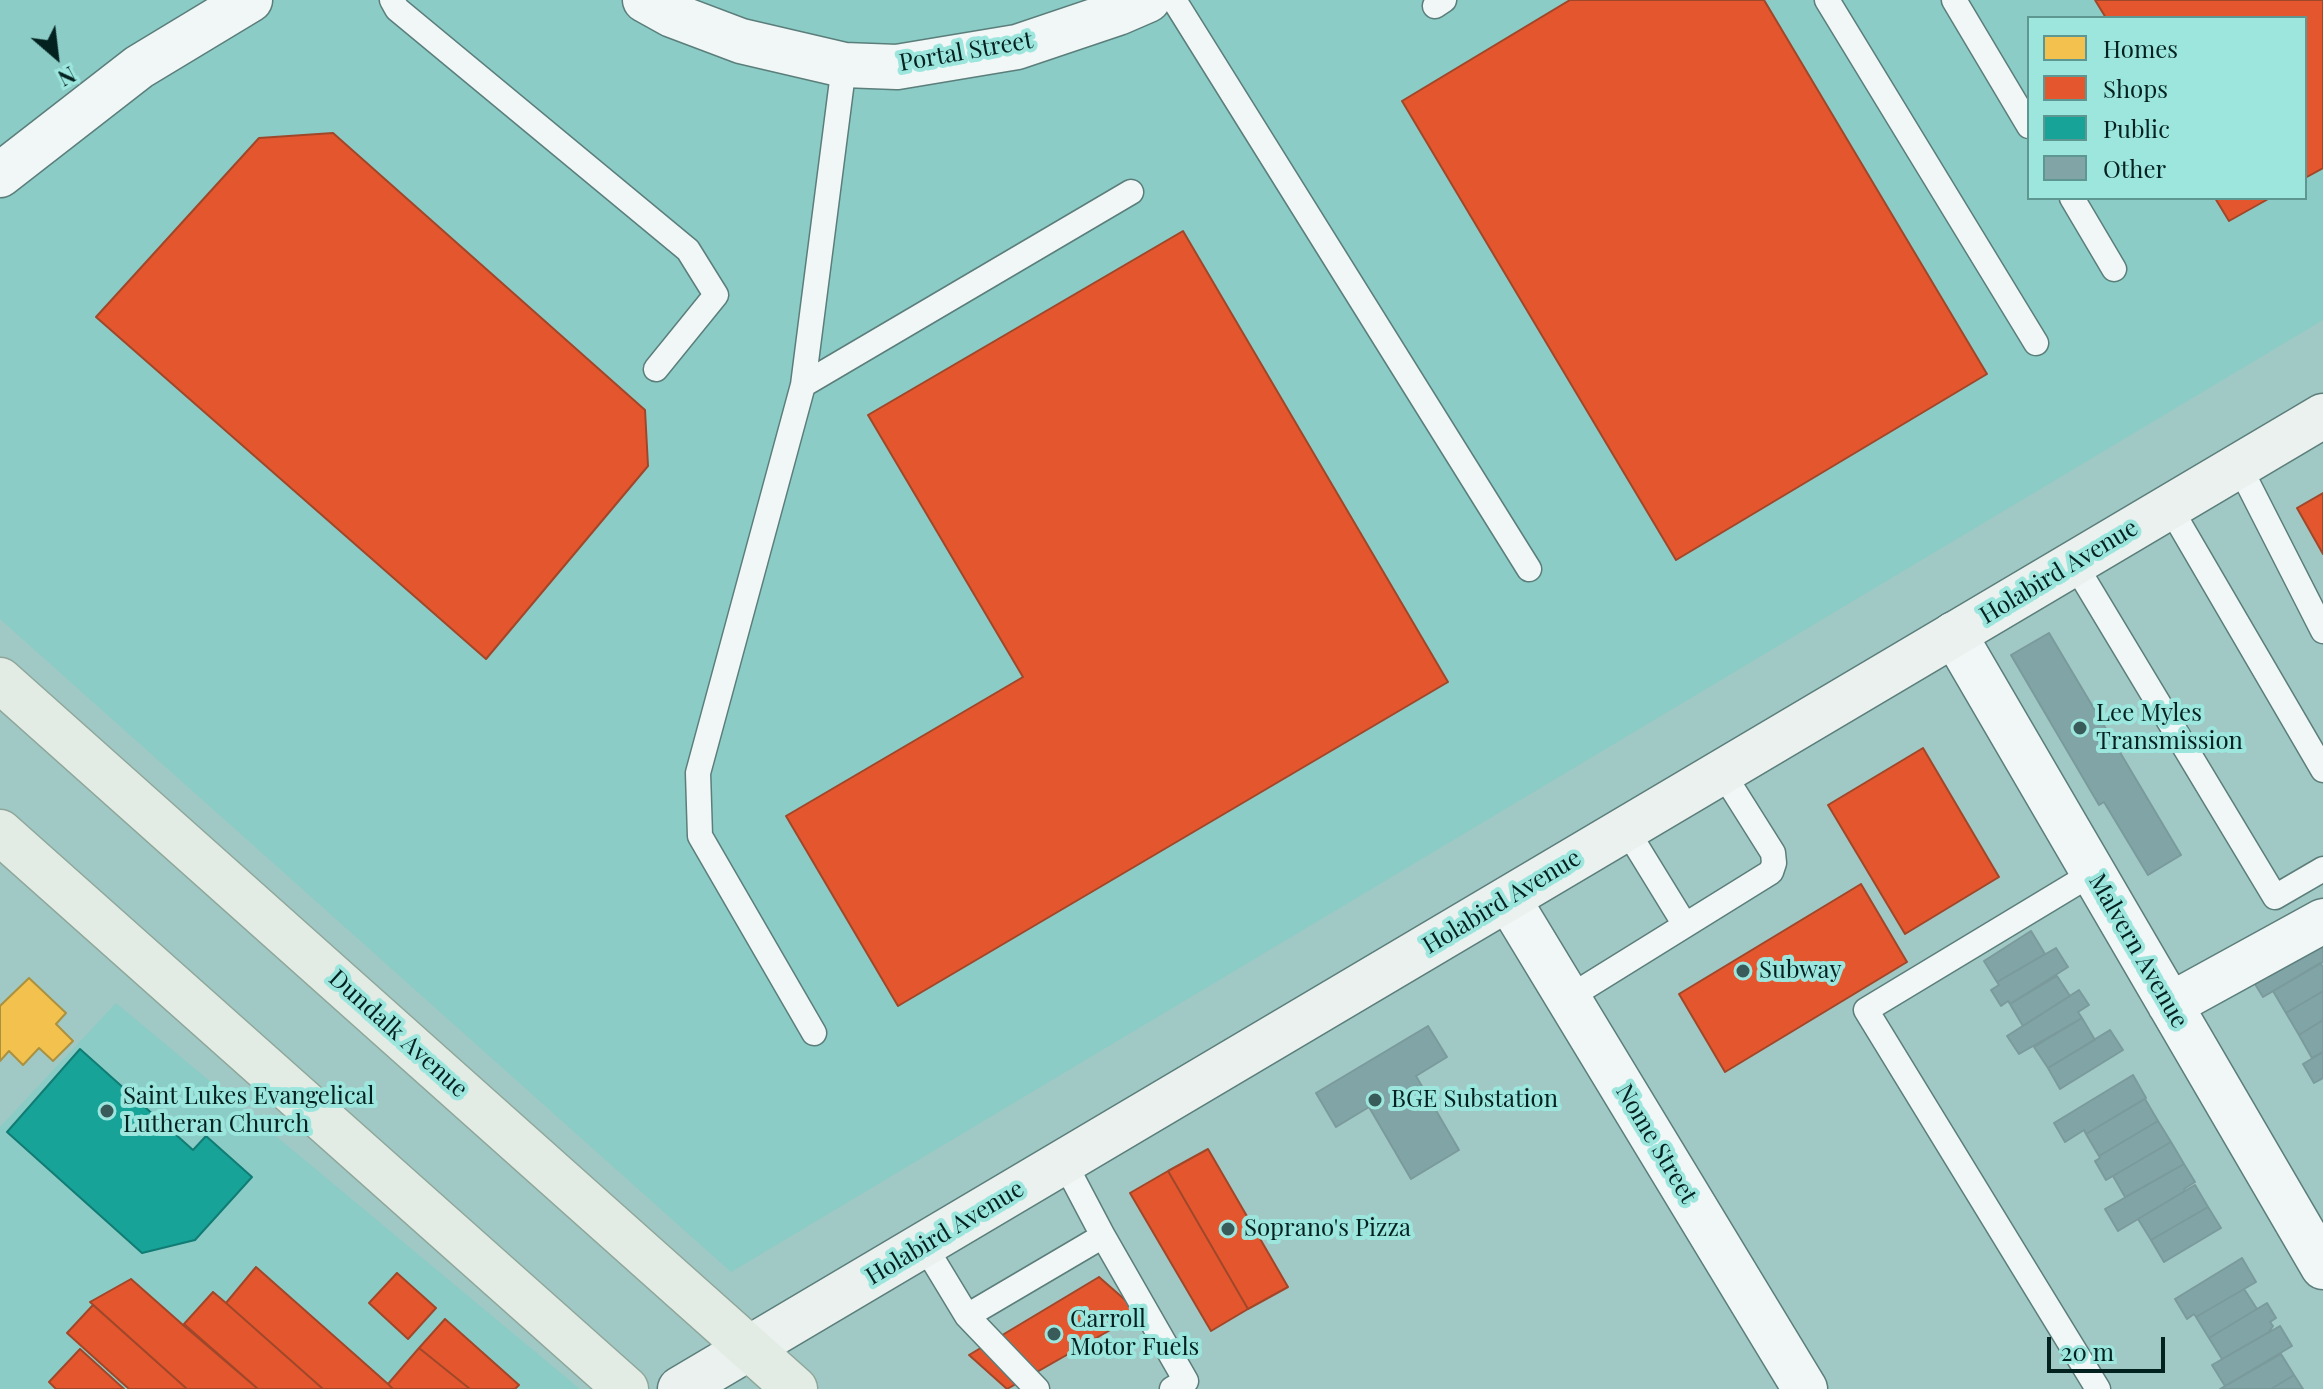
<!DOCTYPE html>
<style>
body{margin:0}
#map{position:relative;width:2323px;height:1389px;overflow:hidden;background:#a0c8c4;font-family:"Playfair Display",serif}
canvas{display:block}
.legend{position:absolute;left:2027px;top:16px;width:280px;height:184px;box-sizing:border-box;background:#9ce6de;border:2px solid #5e9792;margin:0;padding:10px 14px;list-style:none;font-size:24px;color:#02211f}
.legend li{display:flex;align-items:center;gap:16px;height:40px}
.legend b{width:40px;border:2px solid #5e9792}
.north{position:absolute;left:16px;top:16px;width:80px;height:80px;-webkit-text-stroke:6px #9ce6de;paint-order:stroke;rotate:152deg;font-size:22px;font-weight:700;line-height:32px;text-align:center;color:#02211f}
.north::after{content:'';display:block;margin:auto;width:28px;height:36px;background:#02211f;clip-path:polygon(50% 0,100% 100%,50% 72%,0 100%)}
.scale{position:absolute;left:2047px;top:1337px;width:118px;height:36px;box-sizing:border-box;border:4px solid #02211f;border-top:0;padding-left:10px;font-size:24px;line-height:28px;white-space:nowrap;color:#02211f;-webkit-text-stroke:6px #9ce6de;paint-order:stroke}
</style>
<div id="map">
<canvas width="2323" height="1389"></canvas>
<ul class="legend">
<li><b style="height:22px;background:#f2c14e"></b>Homes</li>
<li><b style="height:22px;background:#e4572e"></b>Shops</li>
<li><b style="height:22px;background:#17a398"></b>Public</li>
<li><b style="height:22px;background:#81a5a6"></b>Other</li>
</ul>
<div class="north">N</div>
<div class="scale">20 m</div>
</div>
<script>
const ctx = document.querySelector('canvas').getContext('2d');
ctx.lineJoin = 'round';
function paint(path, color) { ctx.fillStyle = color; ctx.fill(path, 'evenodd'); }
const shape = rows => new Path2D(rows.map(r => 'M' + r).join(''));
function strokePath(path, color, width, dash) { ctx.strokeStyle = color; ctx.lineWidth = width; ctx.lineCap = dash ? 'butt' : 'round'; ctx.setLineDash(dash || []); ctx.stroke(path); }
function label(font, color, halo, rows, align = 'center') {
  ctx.font = font + ' "Playfair Display",serif'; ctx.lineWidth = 8; ctx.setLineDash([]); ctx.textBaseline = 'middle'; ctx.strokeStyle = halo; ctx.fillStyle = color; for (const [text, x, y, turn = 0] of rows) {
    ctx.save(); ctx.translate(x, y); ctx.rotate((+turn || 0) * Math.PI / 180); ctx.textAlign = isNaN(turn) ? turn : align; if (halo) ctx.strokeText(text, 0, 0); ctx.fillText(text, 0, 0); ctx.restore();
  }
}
const built = shape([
 [0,0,2323,0,2323,320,731,1272,0,619],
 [2029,18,2305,18,2305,198,2029,198],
 [116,1003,580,1389,0,1389,0,1127]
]);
const homes = shape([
 [29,978,66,1013,56,1024,73,1041,53,1061,39,1048,23,1065,9,1051,0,1061,0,1006,29,978]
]);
const shops = shape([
 [1570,0,1764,0,1987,374,1676,560,1402,101,1570,0],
 [2095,0,2323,0,2323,168,2305,178,2305,18,2106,18,2095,0],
 [333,133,645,410,648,466,486,659,96,317,259,138,333,133],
 [2215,198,2270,198,2229,221,2215,198],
 [1183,231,1448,682,898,1006,786,816,1023,677,868,415,1183,231],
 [2323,493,2323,554,2297,508,2323,493],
 [1923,748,1999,877,1905,934,1828,805,1923,748],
 [1861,884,1907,962,1725,1072,1679,994,1861,884],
 [1208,1149,1288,1287,1248,1309,1168,1171,1208,1149],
 [1168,1171,1248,1309,1211,1331,1130,1193,1168,1171],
 [256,1267,388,1384,393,1389,323,1389,226,1303,256,1267],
 [397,1273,436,1308,408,1339,369,1303,397,1273],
 [1099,1277,1140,1313,1007,1389,969,1355,1099,1277],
 [131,1279,183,1325,258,1389,187,1389,90,1302,131,1279],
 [213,1292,226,1303,323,1389,258,1389,184,1324,213,1292],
 [93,1305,187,1389,129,1389,67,1333,93,1305],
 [445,1319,519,1385,515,1389,470,1389,419,1348,445,1319],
 [419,1348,470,1389,393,1389,388,1384,419,1348],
 [80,1349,124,1389,56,1389,49,1382,80,1349]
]);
const public = shape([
 [80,1049,193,1150,206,1136,252,1177,195,1240,142,1253,7,1132,80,1049]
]);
const building = shape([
 [2049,633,2181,855,2148,875,2104,802,2099,805,2011,655,2049,633],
 [2031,931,2045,954,1997,982,1984,961,2031,931],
 [2317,937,2323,947,2323,962,2263,997,2250,976,2317,937],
 [2056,948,2068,967,2010,1004,2008,1001,2001,1006,1991,990,1999,985,1997,982,2056,948],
 [2320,963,2323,967,2323,991,2286,1013,2273,991,2320,963],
 [2057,976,2070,996,2023,1026,2010,1004,2057,976],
 [2079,990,2089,1005,2078,1012,2082,1018,2019,1054,2007,1036,2079,990],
 [2323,991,2323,1020,2299,1035,2286,1013,2323,991],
 [2082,1018,2095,1040,2048,1068,2034,1047,2082,1018],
 [2323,1020,2323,1052,2312,1058,2299,1035,2323,1020],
 [1428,1026,1447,1057,1416,1076,1459,1150,1411,1179,1369,1107,1336,1127,1316,1093,1428,1026],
 [2110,1030,2123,1050,2060,1089,2048,1068,2110,1030],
 [2323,1052,2323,1078,2314,1083,2303,1064,2323,1052],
 [2133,1075,2146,1098,2086,1134,2084,1130,2065,1142,2054,1123,2133,1075],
 [2145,1099,2158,1121,2099,1156,2086,1134,2145,1099],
 [2158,1121,2171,1142,2106,1180,2095,1161,2100,1158,2099,1156,2158,1121],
 [2171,1142,2184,1164,2125,1197,2113,1176,2171,1142],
 [2184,1164,2195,1182,2184,1189,2185,1191,2118,1231,2105,1209,2184,1164],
 [2195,1185,2208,1207,2151,1240,2138,1219,2195,1185],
 [2208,1207,2221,1228,2164,1262,2151,1240,2208,1207],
 [2242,1258,2256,1282,2196,1317,2194,1314,2187,1319,2175,1299,2242,1258],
 [2244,1289,2257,1309,2209,1338,2196,1317,2244,1289],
 [2267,1303,2276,1318,2270,1322,2273,1326,2269,1332,2222,1359,2209,1338,2267,1303],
 [2280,1326,2292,1346,2225,1386,2212,1365,2280,1326],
 [2281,1354,2294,1375,2271,1389,2220,1389,2281,1354],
 [2294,1375,2303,1389,2271,1389,2294,1375]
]);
const service = shape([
 [392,0,397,9,688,250,716,295,656,369],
 [1174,0,1529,569],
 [1827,0,2036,343],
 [1954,0,2029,126],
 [1435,6,1444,0],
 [2072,198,2114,269],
 [803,385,1131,192],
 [2239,466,2323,631],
 [2169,506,2323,770],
 [2074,563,2275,897,2323,869],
 [1626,829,1685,925],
 [2093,873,1866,1010,2098,1389],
 [1568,998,1771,872,1774,863,1773,853,1722,772],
 [814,1033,700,836,698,773,803,385,844,65],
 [1103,1236,1186,1381,1172,1389],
 [924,1245,967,1316,1037,1389],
 [967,1316,1103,1236,1064,1162]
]);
const minor = shape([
 [645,0,672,15,741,41,844,65,897,67,1017,47,1118,13,1148,0],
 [0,175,139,67,250,0],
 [1954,634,2323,1267],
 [1508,899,1805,1389],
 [2170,1005,2323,921]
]);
const secondary = shape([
 [680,1389,2323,416]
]);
const primary = shape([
 [0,680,795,1389],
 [0,832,626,1389]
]);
const markers = [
 [2080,728,8,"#395b59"],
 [1743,971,8,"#395b59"],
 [1375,1100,8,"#395b59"],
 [107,1111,8,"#395b59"],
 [1228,1229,8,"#395b59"],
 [1054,1334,8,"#395b59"]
];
const streetNames = [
 ["Portal Street",966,52,-10],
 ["Holabird Avenue",2059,572,-31],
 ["Holabird Avenue",1502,902,-31],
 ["Malvern Avenue",2138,951,60],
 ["Dundalk Avenue",398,1034,42],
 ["Nome Street",1656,1144,59],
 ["Holabird Avenue",945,1233,-31]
];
const poiNames = [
 ["Lee Myles",2096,714],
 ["Transmission",2096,742],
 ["Subway",1759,971],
 ["Saint Lukes Evangelical",123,1097],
 ["Lutheran Church",123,1125],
 ["BGE Substation",1391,1100],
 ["Soprano's Pizza",1244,1229],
 ["Carroll",1070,1320],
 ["Motor Fuels",1070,1348]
];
paint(built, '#8bccc6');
paint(homes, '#f2c14e');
strokePath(homes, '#aa9140', 2);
paint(shops, '#e4572e');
strokePath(shops, '#a0472a', 2);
paint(public, '#17a398');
strokePath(public, '#117c74', 2);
paint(building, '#81a5a6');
strokePath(building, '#7a9a9b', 2);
strokePath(service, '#5b7e7b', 27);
strokePath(minor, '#5b7e7b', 47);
strokePath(secondary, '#5b7e7b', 47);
strokePath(primary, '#8ea79a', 47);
strokePath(service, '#f1f7f6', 24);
strokePath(minor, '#f1f7f6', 44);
strokePath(secondary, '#eaf1ee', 44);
strokePath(primary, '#e2ece4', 44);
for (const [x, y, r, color] of markers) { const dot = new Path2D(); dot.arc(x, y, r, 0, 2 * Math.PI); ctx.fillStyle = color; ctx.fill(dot); strokePath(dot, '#9ce6de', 3); }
label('24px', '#02211f', '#9ce6de', streetNames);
label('24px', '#02211f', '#9ce6de', poiNames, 'left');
</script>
